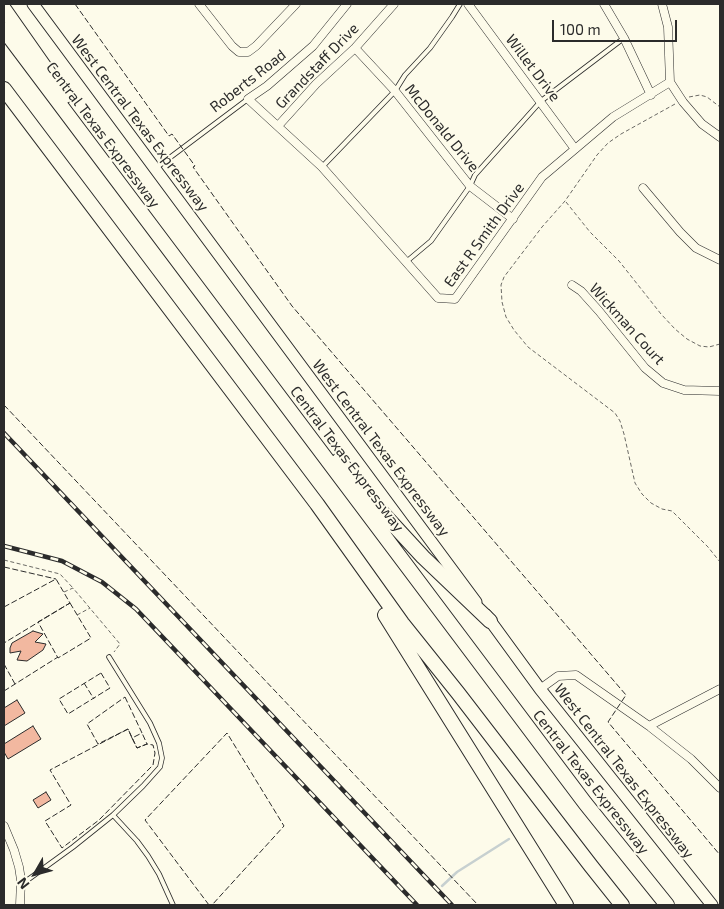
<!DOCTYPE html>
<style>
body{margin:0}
#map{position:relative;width:724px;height:909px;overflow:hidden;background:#fdfbea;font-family:"Exo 2",sans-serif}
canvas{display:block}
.frame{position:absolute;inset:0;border:5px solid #2b2b2b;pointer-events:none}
.north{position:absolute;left:10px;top:849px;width:50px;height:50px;-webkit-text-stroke:4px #fdfbea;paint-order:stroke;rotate:232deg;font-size:14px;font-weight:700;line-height:20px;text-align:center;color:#2b2b2b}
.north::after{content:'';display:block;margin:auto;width:18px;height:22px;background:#2b2b2b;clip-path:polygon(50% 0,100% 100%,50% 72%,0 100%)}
.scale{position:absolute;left:552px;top:20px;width:125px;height:22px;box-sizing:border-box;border:2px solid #2b2b2b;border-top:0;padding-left:6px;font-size:15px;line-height:18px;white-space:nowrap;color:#2b2b2b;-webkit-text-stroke:4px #fdfbea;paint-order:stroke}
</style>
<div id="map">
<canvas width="724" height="909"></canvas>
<div class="frame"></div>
<div class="north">N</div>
<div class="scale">100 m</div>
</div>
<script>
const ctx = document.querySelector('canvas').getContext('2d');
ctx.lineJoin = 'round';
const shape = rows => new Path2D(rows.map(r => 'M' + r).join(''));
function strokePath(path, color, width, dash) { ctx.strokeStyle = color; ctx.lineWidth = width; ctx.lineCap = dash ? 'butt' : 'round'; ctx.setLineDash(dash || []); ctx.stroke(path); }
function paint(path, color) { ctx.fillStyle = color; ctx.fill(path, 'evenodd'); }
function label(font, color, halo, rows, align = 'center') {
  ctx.font = font + ' "Exo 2",sans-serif'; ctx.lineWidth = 4; ctx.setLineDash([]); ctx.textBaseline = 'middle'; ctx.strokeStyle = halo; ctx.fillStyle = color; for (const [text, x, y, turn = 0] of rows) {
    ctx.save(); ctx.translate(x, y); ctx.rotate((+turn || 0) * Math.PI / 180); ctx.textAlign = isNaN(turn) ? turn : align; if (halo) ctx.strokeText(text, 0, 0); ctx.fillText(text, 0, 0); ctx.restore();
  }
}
const stream = shape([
 [442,886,457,872,509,839]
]);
const building = shape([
 [33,631,43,634,35,642,46,644,43,650,27,661,17,660,21,651,10,653,10,648,12,643,33,631],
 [17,700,25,713,4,726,4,708,17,700],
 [33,726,41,739,8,759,4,752,4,744,33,726],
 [46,792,51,800,38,808,33,800,46,792]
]);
const path = shape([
 [689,97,700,95,707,97,720,107],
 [675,104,621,134,608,143,597,155,565,201,542,227,504,277,501,285,502,302,506,317,514,330,528,347,615,413,620,421,624,434,635,483,642,494,651,503,662,509,672,511,708,547,720,562],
 [566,202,590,232,619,261,661,314,675,329,687,339,700,346,709,347,720,344],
 [4,560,60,574,73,588],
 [64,592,73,588,120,644,114,652],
 [77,615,90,608]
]);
const lane = shape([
 [322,167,395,91,405,75,430,48,452,17,460,4],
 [156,168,248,99],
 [406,262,431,241,470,186,475,175,541,101,624,38],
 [113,815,137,841,148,856,159,874,173,905],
 [22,884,73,847,113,815,143,786,160,767,162,758,159,743,150,723,109,657]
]);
const street = shape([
 [199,4,232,46,239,52,248,52,256,46,296,4],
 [347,4,313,46,267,86,248,99,322,167,438,298,455,299,542,177,613,117,670,82],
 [468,4,575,149],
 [604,4,624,38,651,95],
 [662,4,668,27,670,82,683,102,702,124,720,137],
 [355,48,395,91,470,186,513,219],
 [278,126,316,84,355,48,394,4],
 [643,188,680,232,696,248,720,260],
 [572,285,581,291,599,311,645,368,663,383,684,390,720,391],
 [540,689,558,676,576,675,649,726,691,759,720,788],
 [649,726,720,689],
 [4,826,14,850,19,867,21,880,20,905]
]);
const secondary = shape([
 [33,4,476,602],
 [486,615,540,689,712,905]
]);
const highway = shape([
 [4,9,65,96],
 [4,30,585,803,667,905],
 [4,89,317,504,402,623,458,693,591,866,622,905],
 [339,460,365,494,423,557,490,621],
 [385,615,566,905]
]);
const rail = shape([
 [4,433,452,905],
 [4,546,62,561,102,582,136,609,417,905]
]);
const fence = shape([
 [75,4,169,136,172,134,195,166,193,167,292,306,626,695,608,722,720,855],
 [4,405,478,905],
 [4,567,56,579],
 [70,603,91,638,58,658,38,622,70,603],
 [4,607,56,579,70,603,4,643],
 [4,664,15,684],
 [101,673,110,688,68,714,59,699,101,673],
 [84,683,94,699],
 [4,691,58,657],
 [125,697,142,733,132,738,128,729,98,744,87,724,125,697],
 [132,738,137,748,147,744,153,745,155,753,153,765,99,820,62,848,45,821,71,805,50,770,128,729,137,748,147,744,142,733],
 [209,905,145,820,227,733,284,826,212,905]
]);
const streetNames = [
 ["Grandstaff Drive",317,66,-46],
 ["Willet Drive",533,68,53],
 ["Roberts Road",248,81,-38],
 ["West Central Texas Expressway",140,123,53],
 ["McDonald Drive",442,128,51],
 ["Central Texas Expressway",103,135,53],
 ["East R Smith Drive",484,235,-54],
 ["Wickman Court",627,324,48],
 ["West Central Texas Expressway",381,448,53],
 ["Central Texas Expressway",347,459,53],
 ["West Central Texas Expressway",624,771,52],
 ["Central Texas Expressway",591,782,52]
];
strokePath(stream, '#c7d0d0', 2.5);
paint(building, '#f2b8a0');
strokePath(building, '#2b2b2b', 1);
strokePath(lane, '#2b2b2b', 5.5);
strokePath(street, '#2b2b2b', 9);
strokePath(secondary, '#2b2b2b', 13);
strokePath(highway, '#2b2b2b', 16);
strokePath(path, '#6a6964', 1, [4, 2.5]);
strokePath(lane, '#fdfbea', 4);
strokePath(street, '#fdfbea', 8);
strokePath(secondary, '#fdfbea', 11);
strokePath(highway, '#fdfbea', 14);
strokePath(rail, '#2b2b2b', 4.5);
strokePath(rail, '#fdfbea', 2.5, [8]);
strokePath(fence, '#2b2b2b', 1, [6, 2.5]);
label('15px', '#2b2b2b', '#fdfbea', streetNames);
</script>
